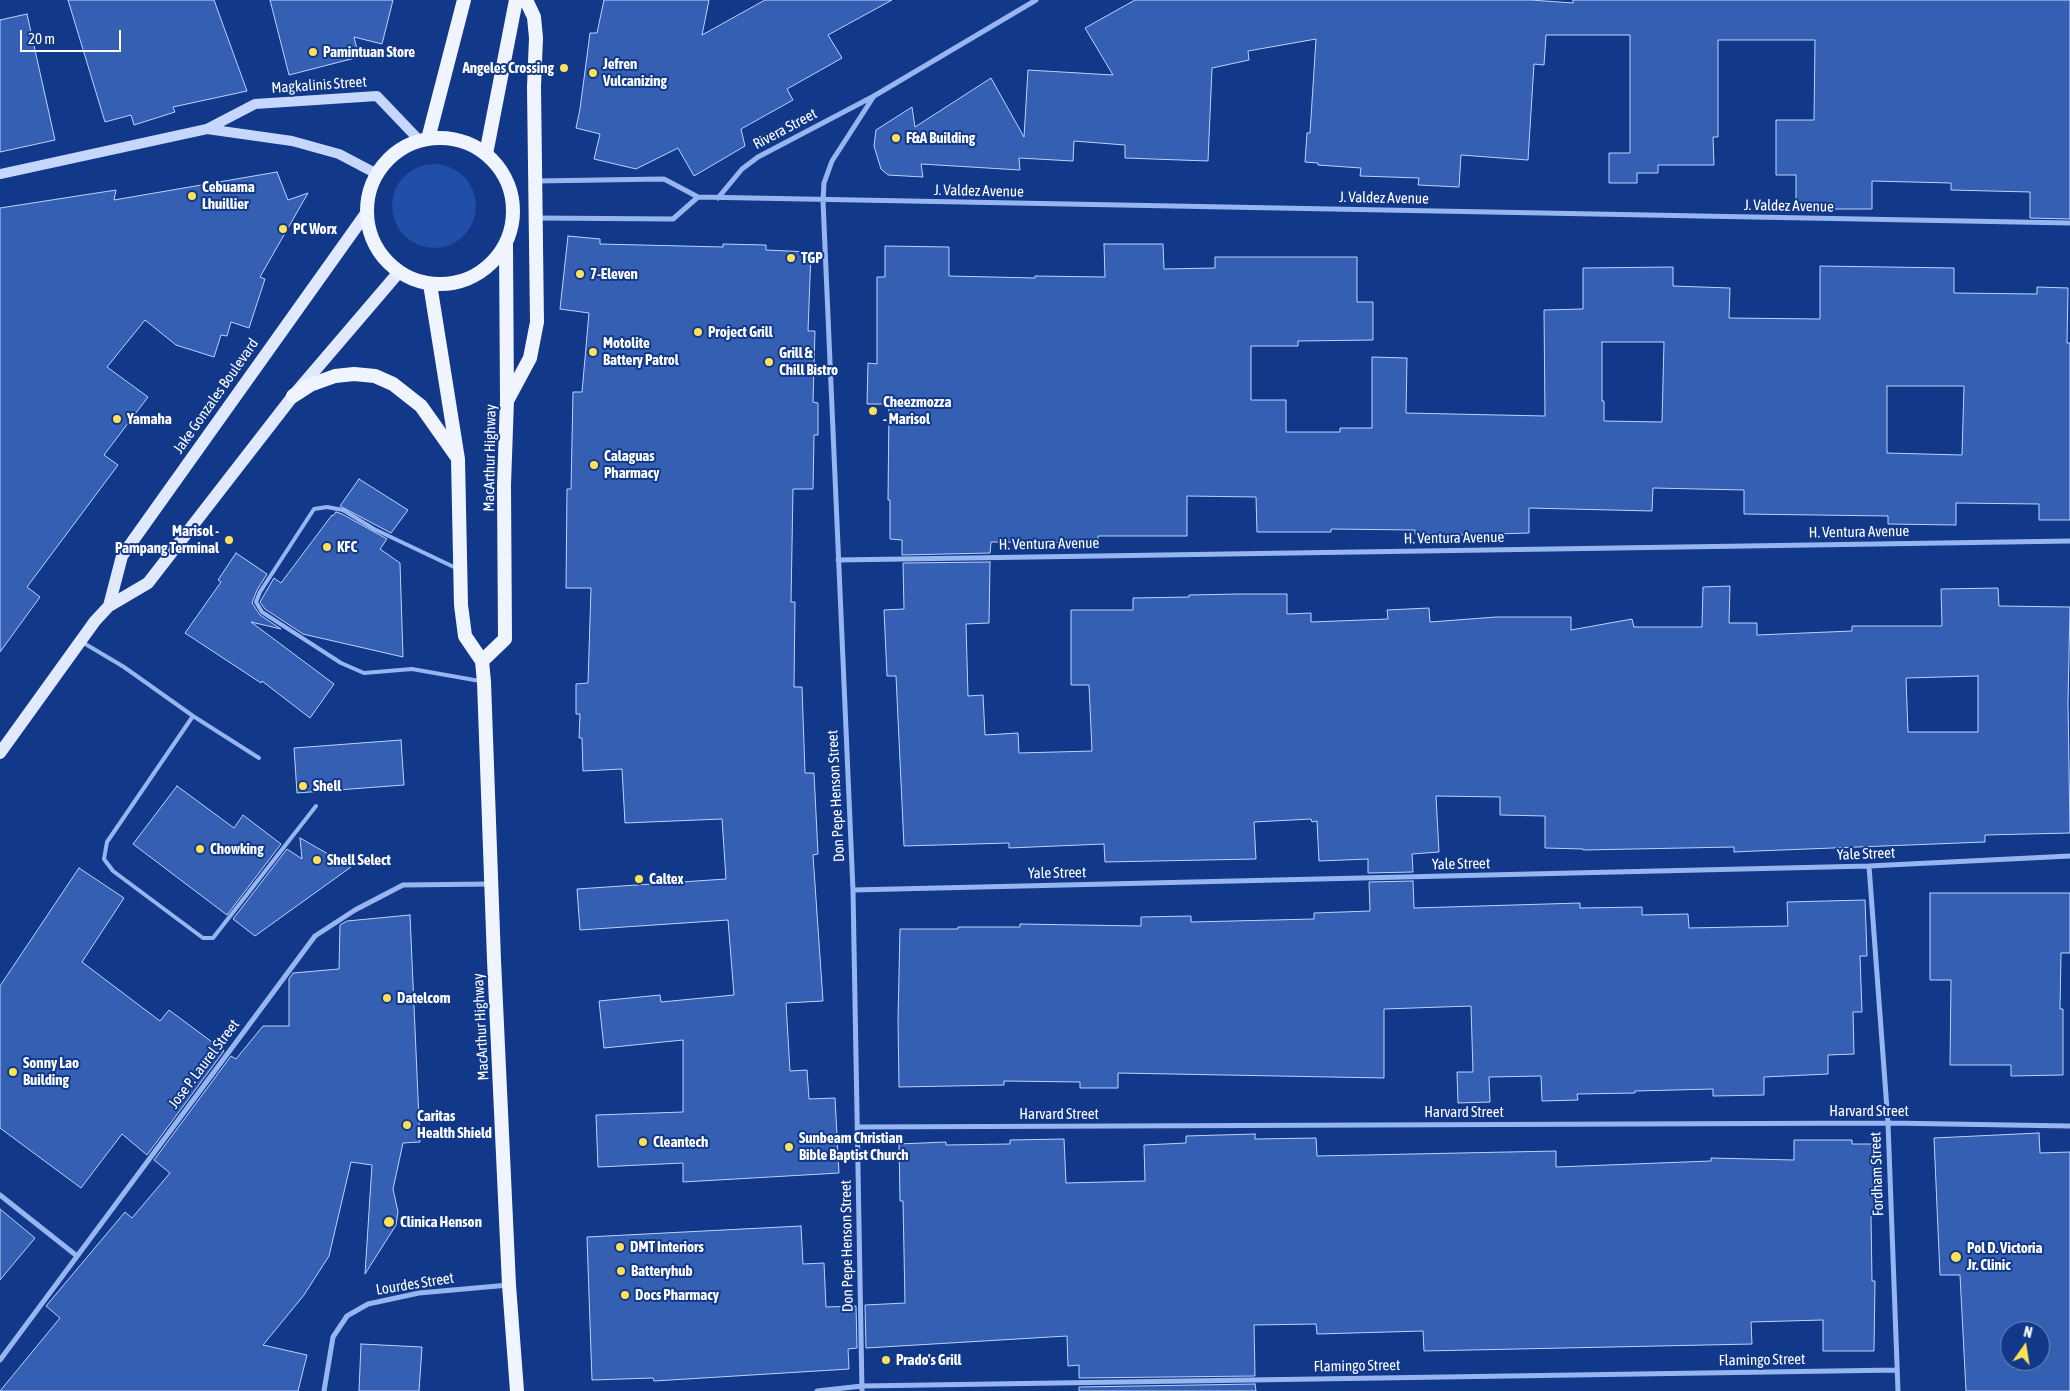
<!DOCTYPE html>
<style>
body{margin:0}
#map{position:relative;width:2070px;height:1391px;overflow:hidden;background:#113889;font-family:"Asap Condensed",sans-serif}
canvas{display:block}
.north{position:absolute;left:2000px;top:1321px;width:50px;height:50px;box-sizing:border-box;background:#113889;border:1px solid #7088b8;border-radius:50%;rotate:13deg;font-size:14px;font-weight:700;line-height:20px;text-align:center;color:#fff}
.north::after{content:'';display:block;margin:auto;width:18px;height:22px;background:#ffe157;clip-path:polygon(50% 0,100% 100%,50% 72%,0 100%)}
.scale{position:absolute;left:20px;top:30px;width:101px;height:22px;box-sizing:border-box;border:2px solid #fff;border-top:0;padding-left:6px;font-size:15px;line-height:18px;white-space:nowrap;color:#fff;-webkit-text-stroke:4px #113889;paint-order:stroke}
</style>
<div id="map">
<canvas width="2070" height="1391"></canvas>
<div class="north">N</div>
<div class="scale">20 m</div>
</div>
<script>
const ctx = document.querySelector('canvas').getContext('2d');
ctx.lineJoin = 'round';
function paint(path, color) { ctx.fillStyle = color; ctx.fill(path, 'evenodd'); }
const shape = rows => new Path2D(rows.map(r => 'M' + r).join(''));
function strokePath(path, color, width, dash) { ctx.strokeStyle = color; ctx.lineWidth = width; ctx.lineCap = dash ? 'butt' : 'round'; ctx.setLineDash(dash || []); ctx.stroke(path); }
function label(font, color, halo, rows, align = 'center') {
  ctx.font = font + ' "Asap Condensed",sans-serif'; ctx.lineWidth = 4; ctx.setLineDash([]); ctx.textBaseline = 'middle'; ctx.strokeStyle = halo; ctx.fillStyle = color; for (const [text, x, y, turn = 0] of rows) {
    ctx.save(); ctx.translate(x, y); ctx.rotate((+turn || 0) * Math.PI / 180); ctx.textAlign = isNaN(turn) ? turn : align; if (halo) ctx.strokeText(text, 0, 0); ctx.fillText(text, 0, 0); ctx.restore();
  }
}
const green = shape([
 '392 206a42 42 0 1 1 84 0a42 42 0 1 1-84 0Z'
]);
const building = shape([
 [68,0,214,0,247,91,173,107,175,112,134,125,131,115,105,122,68,0],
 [270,0,393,0,382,44,354,37,359,57,289,75,270,0],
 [604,0,709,0,702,35,765,0,892,0,828,35,842,58,787,89,793,100,741,129,745,146,694,176,678,148,636,169,594,159,600,134,576,128,580,109,590,33,597,33,604,0],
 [1135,0,1531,0,1573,3,1573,0,2070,0,2070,219,2030,218,2030,192,1951,190,1951,183,1872,181,1872,209,1796,209,1796,175,1776,175,1776,120,1814,120,1815,40,1718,40,1718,137,1713,137,1714,165,1658,165,1658,173,1637,173,1637,183,1609,183,1609,153,1630,153,1630,35,1546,35,1544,65,1534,64,1528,160,1461,155,1459,187,1418,185,1419,178,1360,176,1361,168,1318,165,1318,163,1305,162,1307,133,1310,133,1316,39,1248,51,1249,60,1212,68,1208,161,1125,158,1125,145,1074,141,1073,161,1019,158,1020,170,921,164,923,177,888,175,881,169,874,146,876,130,912,107,915,127,991,78,1024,137,1028,70,1113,75,1085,28,1135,0],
 [27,14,55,140,0,152,0,20,27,14],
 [277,172,288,200,308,193,260,277,265,279,249,328,231,322,227,336,221,335,214,357,176,345,145,320,107,367,148,397,104,455,118,465,27,587,40,597,0,652,0,208,116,190,114,200,277,172],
 [568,236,600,239,600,244,723,247,723,244,766,245,766,250,811,252,808,331,815,331,813,402,818,403,818,435,814,435,813,489,793,489,791,602,795,602,794,687,802,687,805,773,814,773,818,854,813,855,823,1001,786,1003,790,1071,807,1070,809,1099,835,1098,839,1173,683,1182,683,1163,598,1167,596,1115,683,1112,683,1040,604,1048,599,1001,660,995,661,1002,734,995,728,920,580,930,577,889,726,879,722,819,625,823,622,769,583,771,582,738,579,738,580,714,576,714,576,684,588,683,591,588,566,588,567,489,571,489,573,392,582,392,589,313,560,309,568,236],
 [1104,244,1163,244,1164,269,1215,268,1215,257,1357,257,1357,302,1373,302,1373,340,1298,341,1298,346,1251,346,1251,400,1286,400,1286,432,1340,432,1340,428,1372,428,1372,357,1407,358,1406,413,1545,416,1544,310,1583,309,1583,268,1673,267,1673,286,1730,288,1729,318,1820,319,1820,266,1954,268,1954,293,2037,294,2037,287,2068,288,2067,343,2070,343,2070,520,2039,520,2039,504,1956,503,1956,525,1888,524,1888,516,1744,514,1744,490,1653,488,1652,511,1529,508,1529,533,1461,535,1415,534,1415,530,1331,529,1331,532,1257,532,1256,497,1187,496,1187,536,1098,536,1098,543,991,542,990,553,902,555,902,540,890,539,890,500,888,500,889,409,888,409,888,404,867,404,868,363,877,364,877,277,885,277,885,246,949,247,949,276,1035,278,1035,276,1105,277,1104,244],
 [1602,342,1664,342,1662,422,1604,421,1604,401,1602,401,1602,342],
 [1887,386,1964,386,1962,455,1887,453,1887,386],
 [359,479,408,510,391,533,340,506,359,479],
 [336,512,342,514,387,539,380,549,400,563,403,657,303,634,265,609,260,602,274,578,281,583,332,515,333,516,336,512],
 [236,553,267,574,257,590,252,603,260,615,281,629,251,622,334,684,310,718,262,681,261,683,185,633,221,582,218,580,236,553],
 [990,562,989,623,966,624,968,696,983,695,985,735,1018,733,1019,753,1092,751,1089,685,1071,685,1071,610,1133,610,1133,598,1189,597,1189,595,1238,594,1287,594,1287,614,1311,613,1311,622,1388,619,1387,610,1429,608,1430,622,1496,617,1571,617,1571,630,1632,619,1634,627,1702,627,1703,587,1730,586,1729,623,1757,623,1757,635,1852,631,1852,626,1942,626,1941,589,1998,588,1999,606,2070,607,2068,702,2070,833,1985,835,1985,842,1756,851,1734,852,1734,847,1583,850,1583,849,1545,848,1545,816,1500,815,1500,797,1436,796,1439,852,1412,854,1413,872,1368,873,1368,859,1319,861,1317,821,1312,822,1311,819,1254,822,1256,859,1105,862,1104,844,1009,848,1009,843,904,846,896,676,887,676,884,610,904,609,903,563,990,562],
 [1978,676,1978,732,1908,732,1906,678,1978,676],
 [401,740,404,785,297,793,294,748,401,740],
 [177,786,234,828,243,815,281,844,227,915,133,844,177,786],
 [300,838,351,867,255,936,233,919,287,849,302,859,300,838],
 [79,868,124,898,82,962,160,1021,169,1010,224,1051,147,1155,122,1134,81,1188,0,1128,0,986,79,868],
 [1413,881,1414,908,1580,903,1580,908,1642,907,1642,915,1688,914,1689,928,1788,926,1787,902,1865,900,1867,956,1860,956,1862,1012,1853,1012,1854,1054,1828,1055,1828,1074,1764,1077,1764,1095,1713,1096,1713,1089,1635,1091,1635,1093,1577,1094,1578,1100,1542,1101,1541,1076,1489,1077,1490,1102,1458,1103,1457,1072,1473,1072,1471,1006,1384,1009,1384,1078,1118,1073,1118,1088,1080,1088,1080,1082,1004,1081,1004,1085,899,1087,898,1020,900,929,958,929,958,927,1020,927,1020,924,1141,926,1141,917,1191,916,1191,922,1314,919,1314,913,1370,911,1369,882,1413,881],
 [1930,893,2070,893,2070,953,2061,953,2060,1009,2063,1009,2063,1075,2011,1076,2011,1065,1950,1065,1951,980,1930,980,1930,893],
 [410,915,420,1142,403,1143,393,1189,398,1212,396,1225,365,1274,372,1165,351,1162,329,1256,304,1295,263,1345,307,1355,298,1391,0,1391,60,1318,46,1306,125,1212,132,1218,170,1173,154,1160,231,1056,236,1059,263,1026,289,1026,289,979,293,973,339,969,340,925,347,921,410,915],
 [2039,1133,2040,1153,2070,1152,2070,1391,1966,1391,1960,1275,1940,1275,1934,1138,2039,1133],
 [2010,1331,2040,1331,2040,1361,2010,1361,2010,1331],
 [1255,1134,1255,1139,1316,1138,1317,1156,1556,1151,1556,1167,1711,1161,1711,1158,1794,1160,1794,1140,1852,1140,1852,1144,1880,1144,1880,1216,1871,1216,1872,1281,1875,1281,1874,1351,1823,1351,1823,1320,1751,1322,1752,1344,1424,1351,1423,1331,1317,1334,1316,1324,1254,1325,1255,1376,1079,1378,1079,1365,1068,1366,1067,1336,866,1348,865,1305,905,1303,903,1201,900,1201,899,1144,946,1142,946,1145,1010,1144,1010,1140,1064,1139,1066,1183,1145,1181,1144,1145,1186,1143,1186,1136,1255,1134],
 [0,1209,35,1238,0,1280,0,1209],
 [801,1226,803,1264,824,1263,826,1307,856,1306,857,1348,848,1349,849,1369,654,1381,653,1378,592,1380,587,1237,801,1226],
 [361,1344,422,1347,419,1391,359,1391,361,1344],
 [1255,1384,1256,1391,1079,1391,1079,1387,1255,1384]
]);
const service = shape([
 [456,568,374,529,343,510,327,507,314,509,260,592,256,602,262,612,341,663,364,673,412,669,480,681],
 [82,642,124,667,193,716,259,758],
 [193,716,107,842,104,859,113,871,203,938,213,938,316,806]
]);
const minor = shape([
 [535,181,664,179,698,197,2070,223],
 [718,198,742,169,758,157,874,96,1036,0],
 [537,218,673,219,698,197],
 [838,560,2070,541],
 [1869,866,1888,1123,1898,1391],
 [853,890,1869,866,2070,856],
 [857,1127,1888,1123,2070,1126],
 [0,1195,77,1256],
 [0,1360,315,936,355,910,403,885,490,884],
 [324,1391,333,1337,347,1316,368,1304,419,1293,509,1285],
 [817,1391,862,1386,1897,1370],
 [862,1391,853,890,823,201,824,183,832,161,874,96]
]);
const secondary = shape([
 [207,129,292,141,339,154,377,174],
 [0,174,207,129,255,104,377,96,420,141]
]);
const primary = shape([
 [109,606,122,556,367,212],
 [0,753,95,621,109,606,148,583,293,396,399,272]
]);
const trunk = shape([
 '367 211a73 73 0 1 1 146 0a73 73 0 1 1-146 0Z',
 [428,139,464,0],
 [486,154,516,0],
 [430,284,458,459,461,605,465,636,482,661,484,682,494,960,509,1285,517,1391],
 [293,396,310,385,335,376,354,374,375,376,393,384,421,406,457,457],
 [508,399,530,358,537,322,534,87,536,38,534,17,526,0],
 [482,661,505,639,504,485,507,400,506,245]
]);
const markers = [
 [313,52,5,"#ffe157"],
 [564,68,5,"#ffe157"],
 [593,73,5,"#ffe157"],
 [896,138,5,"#ffe157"],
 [192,196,5,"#ffe157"],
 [283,229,5,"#ffe157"],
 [791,258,5,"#ffe157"],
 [580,274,5,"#ffe157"],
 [698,332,5,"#ffe157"],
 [593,352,5,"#ffe157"],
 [769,362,5,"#ffe157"],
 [873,411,5,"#ffe157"],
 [117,419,5,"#ffe157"],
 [594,465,5,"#ffe157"],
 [229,540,5,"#ffe157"],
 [327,547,5,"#ffe157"],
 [303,786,5,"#ffe157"],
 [200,849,5,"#ffe157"],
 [317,860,5,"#ffe157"],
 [639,879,5,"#ffe157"],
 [387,998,5,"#ffe157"],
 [13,1072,5,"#ffe157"],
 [407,1125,5,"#ffe157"],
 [643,1142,5,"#ffe157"],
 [789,1147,5,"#ffe157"],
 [389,1222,6,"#ffe157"],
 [620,1247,5,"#ffe157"],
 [1956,1257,6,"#ffe157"],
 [621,1271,5,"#ffe157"],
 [625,1295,5,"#ffe157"],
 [886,1360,5,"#ffe157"]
];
const poiNames = [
 ["Pamintuan Store",323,52],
 ["Jefren",603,64],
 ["Vulcanizing",603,81],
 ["Angeles Crossing",554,68,"right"],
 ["F&A Building",906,138],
 ["Cebuama",202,187],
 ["Lhuillier",202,204],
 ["PC Worx",293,229],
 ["TGP",801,258],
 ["7-Eleven",590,274],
 ["Project Grill",708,332],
 ["Motolite",603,343],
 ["Battery Patrol",603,360],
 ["Grill &",779,353],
 ["Chill Bistro",779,370],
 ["Cheezmozza",883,402],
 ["- Marisol",883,419],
 ["Yamaha",127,419],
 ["Calaguas",604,456],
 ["Pharmacy",604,473],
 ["Marisol -",219,531,"right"],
 ["Pampang Terminal",219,548,"right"],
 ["KFC",337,547],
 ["Shell",313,786],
 ["Chowking",210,849],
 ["Shell Select",327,860],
 ["Caltex",649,879],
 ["Datelcom",397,998],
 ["Sonny Lao",23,1063],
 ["Building",23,1080],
 ["Caritas",417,1116],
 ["Health Shield",417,1133],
 ["Sunbeam Christian",799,1138],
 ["Bible Baptist Church",799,1155],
 ["Cleantech",653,1142],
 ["Clinica Henson",400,1222],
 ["DMT Interiors",630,1247],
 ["Pol D. Victoria",1967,1248],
 ["Jr. Clinic",1967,1265],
 ["Batteryhub",631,1271],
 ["Docs Pharmacy",635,1295],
 ["Prado's Grill",896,1360]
];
const streetNames = [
 ["Magkalinis Street",319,85,-4],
 ["Rivera Street",785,129,-28],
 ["J. Valdez Avenue",979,191,1],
 ["J. Valdez Avenue",1384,198,1],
 ["J. Valdez Avenue",1789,206,1],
 ["Jake Gonzales Boulevard",216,396,-55],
 ["MacArthur Highway",490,458,-89],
 ["H. Ventura Avenue",1859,532,-1],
 ["H. Ventura Avenue",1454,538,-1],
 ["H. Ventura Avenue",1049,544,-1],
 ["Don Pepe Henson Street",836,796,-93],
 ["Yale Street",1866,854,-2],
 ["Yale Street",1461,864,-1],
 ["Yale Street",1057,873,-1],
 ["MacArthur Highway",481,1027,-93],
 ["Jose P. Laurel Street",204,1064,-53],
 ["Harvard Street",1869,1111],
 ["Harvard Street",1464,1112],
 ["Harvard Street",1059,1114],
 ["Fordham Street",1877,1174,-92],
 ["Don Pepe Henson Street",847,1246,-91],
 ["Lourdes Street",415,1284,-9],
 ["Flamingo Street",1762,1360,-1],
 ["Flamingo Street",1357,1366,-1]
];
paint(green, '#204ea8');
paint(building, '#355fb2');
strokePath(building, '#bdd3fc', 1);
strokePath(service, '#97b6f1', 4);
strokePath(minor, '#97b6f1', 5);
strokePath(secondary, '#c5d7fc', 10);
strokePath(primary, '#e1e9ff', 12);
strokePath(trunk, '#f0f4ff', 14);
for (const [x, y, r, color] of markers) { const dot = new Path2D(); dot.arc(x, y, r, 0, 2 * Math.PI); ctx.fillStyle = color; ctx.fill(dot); strokePath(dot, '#113889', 2); }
label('bold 15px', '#fff', '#113889', poiNames, 'left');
label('15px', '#fff', '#113889', streetNames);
</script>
